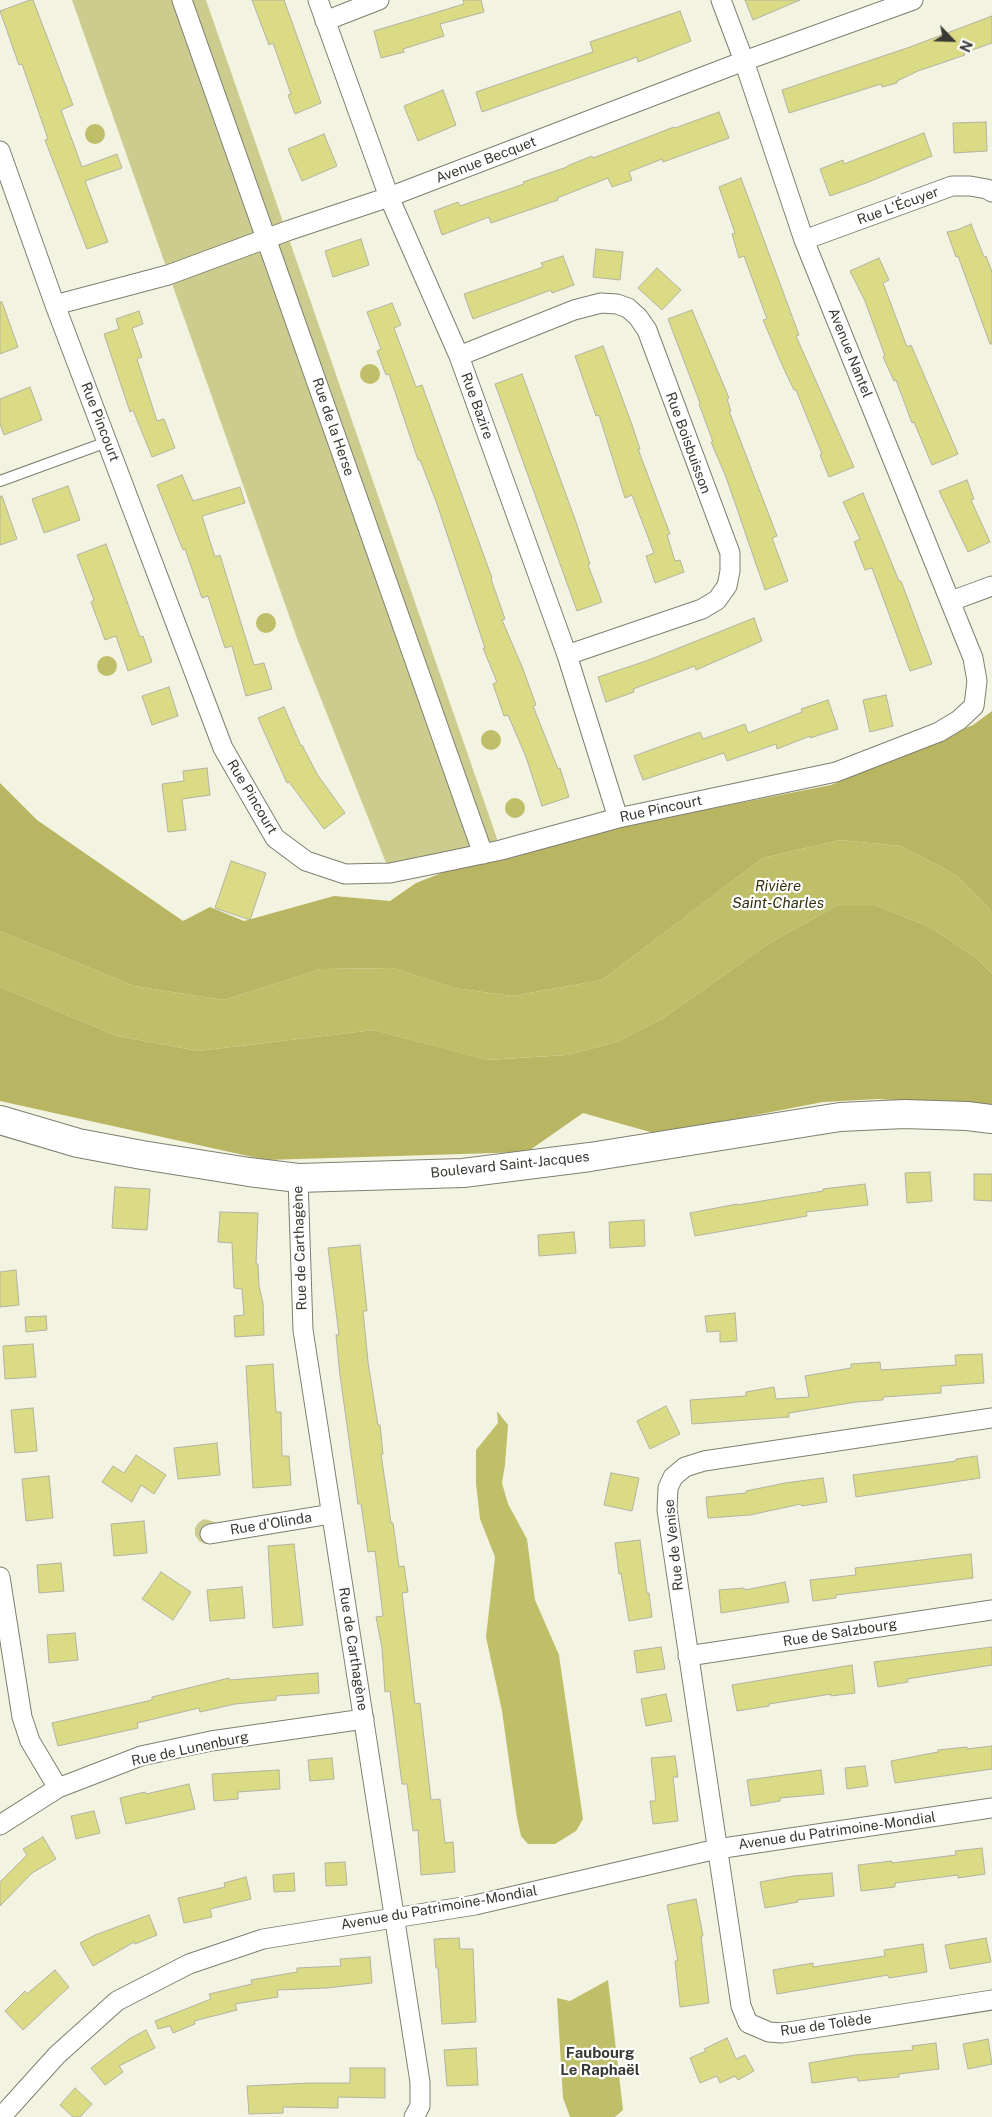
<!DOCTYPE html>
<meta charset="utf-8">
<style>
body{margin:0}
#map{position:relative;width:992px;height:2117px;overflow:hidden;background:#f3f3e2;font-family:"Public Sans",sans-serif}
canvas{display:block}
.north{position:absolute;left:927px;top:15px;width:50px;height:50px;-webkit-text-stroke:4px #fff;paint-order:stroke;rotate:114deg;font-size:14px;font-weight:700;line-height:20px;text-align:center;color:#383932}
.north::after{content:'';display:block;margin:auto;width:18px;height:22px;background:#383932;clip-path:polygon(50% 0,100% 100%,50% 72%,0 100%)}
</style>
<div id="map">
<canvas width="992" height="2117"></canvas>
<div class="north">N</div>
</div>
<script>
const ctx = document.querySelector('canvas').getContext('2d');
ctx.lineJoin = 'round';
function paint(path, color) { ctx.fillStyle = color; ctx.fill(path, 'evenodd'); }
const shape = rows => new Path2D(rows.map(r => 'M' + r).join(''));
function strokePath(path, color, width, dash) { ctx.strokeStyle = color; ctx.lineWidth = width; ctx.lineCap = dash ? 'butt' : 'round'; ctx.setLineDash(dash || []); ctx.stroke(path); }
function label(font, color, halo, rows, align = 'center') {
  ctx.font = font + ' "Public Sans",sans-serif'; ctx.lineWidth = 4.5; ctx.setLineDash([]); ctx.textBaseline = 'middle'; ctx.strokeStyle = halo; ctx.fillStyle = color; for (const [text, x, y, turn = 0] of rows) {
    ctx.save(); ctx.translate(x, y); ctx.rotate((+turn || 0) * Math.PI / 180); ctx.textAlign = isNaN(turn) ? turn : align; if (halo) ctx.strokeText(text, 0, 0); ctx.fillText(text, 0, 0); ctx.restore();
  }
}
const green = shape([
 [72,0,206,0,501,850,390,873,298,641],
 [204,1519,215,1522,219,1527,212,1543,205,1544,199,1541,195,1535,195,1528,198,1523]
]);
const forest = shape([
 [992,711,992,914,989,908,956,875,901,846,840,840,763,858,602,980,512,996,454,988,393,968,321,969,224,1000,134,986,0,931,0,783,37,820,183,921,210,907,244,921,334,896,390,901,416,883,501,850,831,785,973,725],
 [836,906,877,906,930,927,976,958,992,974,992,1106,878,1099,823,1102,657,1134,583,1113,527,1152,266,1160,0,1101,0,987,117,1036,198,1051,374,1030,488,1060,567,1055,617,1042,665,1017,768,944]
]);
const water = shape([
 '85 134a10 10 0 1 1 20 0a10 10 0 1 1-20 0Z',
 '360 374a10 10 0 1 1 20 0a10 10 0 1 1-20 0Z',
 '256 623a10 10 0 1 1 20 0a10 10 0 1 1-20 0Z',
 '97 666a10 10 0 1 1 20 0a10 10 0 1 1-20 0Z',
 '481 740a10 10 0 1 1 20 0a10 10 0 1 1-20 0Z',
 '505 808a10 10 0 1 1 20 0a10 10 0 1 1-20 0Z',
 [840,840,901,846,956,875,989,908,992,914,992,974,976,958,930,927,877,906,836,906,768,944,665,1017,617,1042,567,1055,487,1060,374,1030,198,1051,117,1036,0,987,0,931,134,986,224,1000,321,969,393,968,454,988,512,996,602,980,763,858],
 [497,1411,508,1425,505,1465,502,1483,508,1504,527,1539,535,1600,559,1655,583,1819,576,1831,555,1844,528,1844,521,1836,517,1818,502,1711,486,1637,495,1557,480,1519,476,1483,476,1450,498,1423],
 [608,1980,623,2110,615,2117,570,2117,563,2098,557,1998,570,2001]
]);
const building = shape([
 [30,0,33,0,73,105,61,110,82,167,117,154,122,168,85,181,108,242,87,249,45,140,48,139,22,64,19,65,0,11,30,0],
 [252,0,284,0,321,103,295,114,288,95,291,94,273,43,269,45,252,0],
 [463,0,481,0,484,12,440,24,444,36,403,49,404,52,381,58,374,31,464,4,463,0],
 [745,0,800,0,753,20,745,0],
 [680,11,691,41,638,62,637,57,482,112,476,92,593,52,590,42,680,11],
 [992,16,992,43,964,53,965,55,918,71,897,81,897,83,882,87,881,84,789,113,782,90,910,47,992,16],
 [443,90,456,125,418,141,404,106,443,90],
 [719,112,729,138,663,162,662,159,629,172,632,180,612,187,608,178,557,198,558,200,491,223,489,217,442,235,434,211,458,202,460,206,524,184,523,182,567,167,567,166,592,156,593,158,674,127,675,128,719,112],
 [986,122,987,151,954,153,953,123,986,122],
 [924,133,932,156,866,183,830,196,820,169,843,160,844,164,924,133],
 [324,134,337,166,302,181,288,149,324,134],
 [741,178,799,335,796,336,854,467,829,477,820,455,822,454,796,390,794,390,783,367,763,320,767,319,744,256,739,258,732,234,735,233,719,187,741,178],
 [971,224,984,257,986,256,992,272,992,344,990,344,958,256,956,257,947,232,957,230,971,224],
 [361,239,369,265,333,277,325,251,361,239],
 [596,249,623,252,620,280,593,277,596,249],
 [563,256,574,285,552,293,551,290,473,319,464,294,543,267,541,263,563,256],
 [879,258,889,280,883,283,907,347,911,345,958,454,932,465,914,422,912,423,896,380,894,381,883,357,885,356,865,301,850,271,879,258],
 [657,268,681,290,662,310,638,288,657,268],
 [0,302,2,302,18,347,0,354,0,302],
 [392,303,401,325,394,328,416,387,422,385,492,578,491,579,505,619,502,620,523,669,536,705,533,706,558,769,560,768,569,797,542,806,526,757,508,715,504,716,493,684,497,682,483,648,485,648,436,501,420,460,418,460,389,374,386,375,377,351,381,349,367,312,392,303],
 [692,310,729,398,727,399,731,411,729,411,777,536,772,538,788,581,765,590,726,477,711,442,713,442,699,404,700,403,668,319,692,310],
 [139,311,143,324,132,328,142,357,137,359,157,421,164,419,175,448,152,457,133,410,130,412,104,334,119,329,116,319,139,311],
 [603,346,632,425,640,449,638,449,670,534,667,535,675,561,680,560,684,572,655,583,646,556,654,553,632,495,625,498,599,415,596,416,575,356,603,346],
 [522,374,576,522,590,564,588,565,602,602,577,611,495,384,522,374],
 [30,387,42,420,4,435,0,424,0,399,30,387],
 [182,475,193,501,240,487,245,503,202,516,215,557,220,555,254,665,264,663,272,689,246,696,232,646,225,648,208,596,202,598,185,549,183,550,157,485,182,475],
 [967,480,974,499,971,500,990,542,968,552,939,491,967,480],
 [68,486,80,520,44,533,32,499,68,486],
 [863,493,899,581,901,581,932,664,910,671,872,568,865,570,854,542,860,539,843,502,863,493],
 [2,496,17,539,0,545,0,497,2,496],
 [106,544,140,637,143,636,152,662,128,671,116,636,105,640,91,602,94,600,77,555,106,544],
 [754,618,762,641,696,670,695,666,633,689,634,692,606,702,598,677,646,661,754,618],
 [169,687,178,716,152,725,142,696,169,687],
 [886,695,893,726,870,732,863,700,886,695],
 [828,700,838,729,810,738,810,736,777,749,776,744,727,761,724,753,643,780,634,756,700,732,703,739,745,724,748,733,802,712,801,709,828,700],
 [284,707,301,746,302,745,317,774,345,813,324,829,289,782,287,783,258,718,284,707],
 [207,768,210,795,182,799,186,830,168,832,162,784,184,781,183,771,207,768],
 [231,861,266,873,250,920,215,908,231,861],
 [930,1172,932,1201,907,1203,905,1173,930,1172],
 [974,1174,992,1174,992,1201,974,1200,974,1174],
 [865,1184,868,1205,806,1212,807,1216,695,1236,690,1213,737,1204,737,1205,823,1191,823,1189,865,1184],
 [115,1187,150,1189,147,1230,112,1228,115,1187],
 [220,1212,258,1213,256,1264,258,1264,259,1286,263,1303,264,1335,235,1337,234,1316,244,1315,242,1289,234,1288,232,1243,218,1242,220,1212],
 [644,1220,645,1246,610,1248,609,1222,644,1220],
 [574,1232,576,1253,539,1256,538,1235,574,1232],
 [360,1245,367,1311,363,1311,368,1362,378,1425,380,1425,383,1454,381,1454,391,1523,393,1523,399,1567,404,1566,408,1592,402,1593,415,1704,420,1703,431,1800,440,1799,445,1843,453,1842,455,1872,421,1875,418,1830,413,1831,407,1784,402,1784,390,1691,385,1692,382,1648,376,1617,383,1616,375,1551,368,1552,361,1504,358,1504,340,1375,336,1335,339,1335,328,1248,360,1245],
 [16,1270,19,1305,0,1307,0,1272,16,1270],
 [735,1313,737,1341,720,1342,720,1331,707,1332,705,1316,735,1313],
 [46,1316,47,1330,26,1332,25,1317,46,1316],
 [33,1344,36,1377,5,1379,3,1346,33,1344],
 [982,1354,984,1383,941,1386,941,1393,883,1397,883,1400,856,1402,789,1413,789,1417,692,1424,690,1400,746,1396,746,1392,774,1387,776,1399,809,1397,805,1376,851,1368,851,1364,880,1362,881,1370,956,1365,955,1355,982,1354],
 [273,1364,276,1412,281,1412,282,1456,289,1456,291,1485,253,1488,246,1366,273,1364],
 [666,1406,680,1434,650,1449,637,1421,666,1406],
 [33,1408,37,1451,15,1453,11,1410,33,1408],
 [217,1443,220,1475,178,1479,174,1448,217,1443],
 [136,1455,166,1475,154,1494,141,1485,132,1502,102,1482,113,1466,124,1473,136,1455],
 [977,1456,980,1478,856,1497,853,1475,956,1461,956,1459,977,1456],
 [611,1473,639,1478,632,1511,604,1505,611,1473],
 [49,1476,53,1518,26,1521,22,1479,49,1476],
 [823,1478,827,1502,802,1506,801,1504,750,1515,708,1518,706,1497,746,1493,746,1491,785,1483,823,1478],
 [144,1521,147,1553,114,1556,111,1524,144,1521],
 [640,1540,647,1593,649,1593,652,1617,629,1621,621,1573,619,1574,615,1543,640,1540],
 [294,1544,303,1625,273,1628,268,1546,294,1544],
 [971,1554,973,1578,836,1595,836,1598,813,1601,810,1580,856,1575,855,1568,971,1554],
 [61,1563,64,1591,39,1593,37,1565,61,1563],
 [161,1572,191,1592,173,1620,142,1599,161,1572],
 [785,1582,789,1602,721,1613,719,1590,744,1588,745,1590,785,1582],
 [242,1587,245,1618,210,1621,207,1590,242,1587],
 [75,1633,78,1660,49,1663,47,1635,75,1633],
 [661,1647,665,1669,637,1673,634,1651,661,1647],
 [992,1647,992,1665,907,1679,908,1682,878,1687,874,1662,992,1647],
 [852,1665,855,1693,831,1696,831,1694,769,1704,769,1706,737,1711,732,1685,852,1665],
 [318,1673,319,1693,276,1696,276,1700,235,1704,200,1712,199,1708,137,1723,138,1728,58,1746,52,1723,152,1700,152,1697,229,1678,230,1680,318,1673],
 [666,1694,672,1721,646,1726,641,1699,666,1694],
 [992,1746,992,1769,895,1783,891,1761,938,1752,938,1750,967,1747,967,1749,992,1746],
 [675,1756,678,1777,673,1777,678,1821,653,1824,650,1801,656,1801,651,1758,675,1756],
 [332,1758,334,1779,310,1781,308,1760,332,1758],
 [865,1766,868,1786,847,1789,845,1768,865,1766],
 [279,1770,280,1789,238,1792,238,1799,214,1801,212,1774,279,1770],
 [821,1770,824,1794,780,1798,780,1801,751,1806,747,1780,821,1770],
 [189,1784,195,1809,126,1824,120,1798,145,1792,146,1794,189,1784],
 [94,1811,100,1833,76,1839,71,1816,94,1811],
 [43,1837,56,1859,32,1873,0,1906,0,1882,27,1855,23,1849,43,1837],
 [982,1848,985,1874,958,1878,958,1875,895,1883,895,1887,861,1891,858,1865,892,1861,892,1863,956,1855,955,1851,982,1848],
 [345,1862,347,1885,326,1886,325,1863,345,1862],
 [294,1873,295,1891,274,1892,273,1875,294,1873],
 [832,1873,834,1896,797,1900,798,1902,765,1908,760,1882,793,1876,832,1873],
 [246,1877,251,1899,210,1909,212,1917,184,1923,178,1898,225,1887,224,1883,246,1877],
 [696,1899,703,1936,701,1936,709,2003,680,2007,675,1961,678,1961,667,1905,696,1899],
 [149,1915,157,1935,135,1944,134,1942,93,1966,80,1943,95,1935,149,1915],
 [459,1938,460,1949,473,1949,476,2022,442,2024,438,1968,436,1968,434,1939,459,1938],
 [986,1938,991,1962,950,1969,945,1945,986,1938],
 [923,1944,927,1972,889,1978,888,1975,777,1994,773,1970,813,1963,813,1967,885,1956,884,1950,923,1944],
 [370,1957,372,1983,327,1988,277,1990,278,1997,235,2004,237,2010,194,2021,195,2024,173,2033,170,2026,158,2029,155,2021,211,1999,209,1994,252,1984,251,1980,297,1972,297,1968,341,1966,340,1959,370,1957],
 [55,1970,69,1987,23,2030,5,2011,25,1991,27,1994,55,1970],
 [146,2030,155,2048,119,2066,123,2072,105,2085,91,2068,129,2039,146,2030],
 [727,2038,736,2059,745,2055,754,2071,738,2080,735,2076,720,2083,717,2076,700,2083,690,2058,706,2051,704,2049,727,2038],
 [988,2039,992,2064,968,2069,963,2044,988,2039],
 [936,2043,939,2069,899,2074,899,2077,858,2081,857,2077,812,2083,809,2063,855,2055,913,2050,912,2046,936,2043],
 [476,2048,478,2085,447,2086,444,2050,476,2048],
 [350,2068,385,2068,385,2098,338,2097,338,2108,283,2107,283,2113,249,2114,247,2086,310,2083,350,2083,350,2068],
 [75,2088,92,2104,80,2117,73,2117,60,2105,75,2088]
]);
const lane = shape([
 [0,481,107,442]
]);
const street = shape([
 [182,0,483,854],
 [318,0,389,197,459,356,567,655,618,818],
 [325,21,379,0],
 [0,151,55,305,223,748,275,838,306,861,345,874,390,873,439,863,501,850,618,818,836,772,939,732,959,720,974,706,977,681,973,658,804,240,744,61,721,0],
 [804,240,952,186,970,186,987,189,992,192],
 [55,305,168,275,287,231,389,197,744,61,913,0],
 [459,356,574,310,601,303,617,304,628,308,638,317,647,330,730,553,730,571,727,586,717,600,702,609,567,655],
 [951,601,992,586],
 [298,1178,303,1330,420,2082,420,2106,414,2117],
 [992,1418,704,1461,685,1467,673,1477,668,1488,667,1510,741,2006,748,2023,769,2032,782,2033,992,2000],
 [210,1534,331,1514],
 [0,1577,22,1717,30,1741,58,1788],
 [688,1656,992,1610],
 [0,1825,58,1788,141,1756,211,1741,364,1719],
 [1,2117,57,2055,117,2001,189,1964,263,1939,475,1905,717,1849,992,1808]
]);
const secondary = shape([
 [0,1120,78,1143,142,1155,249,1172,298,1178,463,1173,590,1157,840,1117,904,1114,967,1116,992,1119]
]);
const streetNames = [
 ["Avenue Becquet",486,160,-21],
 ["Rue L'Écuyer",898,206,-20],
 ["Avenue Nantel",850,353,68],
 ["Rue Bazire",477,406,70],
 ["Rue Pincourt",100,422,69],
 ["Rue de la Herse",333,427,71],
 ["Rue Boisbuisson",688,443,70],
 ["Rue Pincourt",252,797,59],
 ["Rue Pincourt",661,809,-12],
 ["Boulevard Saint-Jacques",510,1165,-6],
 ["Rue de Carthagène",300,1248,-92],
 ["Rue d'Olinda",271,1524,-9],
 ["Rue de Venise",674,1545,-96],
 ["Rue de Salzbourg",840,1633,-9],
 ["Rue de Carthagène",353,1649,81],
 ["Rue de Lunenburg",190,1749,-12],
 ["Avenue du Patrimoine-Mondial",837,1831,-8],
 ["Avenue du Patrimoine-Mondial",439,1908,-10],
 ["Rue de Tolède",826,2025,-8]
];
const waterNames = [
 ["Rivière",778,886],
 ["Saint-Charles",778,903]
];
const neighbourhoodNames = [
 ["Faubourg",600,2053],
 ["Le Raphaël",600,2070]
];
paint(green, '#cccc8f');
paint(forest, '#b8b662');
paint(water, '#bfbe69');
paint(building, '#dbda85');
strokePath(building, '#b2b3a2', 1);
strokePath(lane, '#7e7f6f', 12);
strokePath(street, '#7e7f6f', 21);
strokePath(secondary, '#7e7f6f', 30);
strokePath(lane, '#fff', 10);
strokePath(street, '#fff', 19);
strokePath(secondary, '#fff', 28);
label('14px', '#383932', '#fff', streetNames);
label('italic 15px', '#32310c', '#fff', waterNames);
label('bold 15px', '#383932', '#fff', neighbourhoodNames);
</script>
